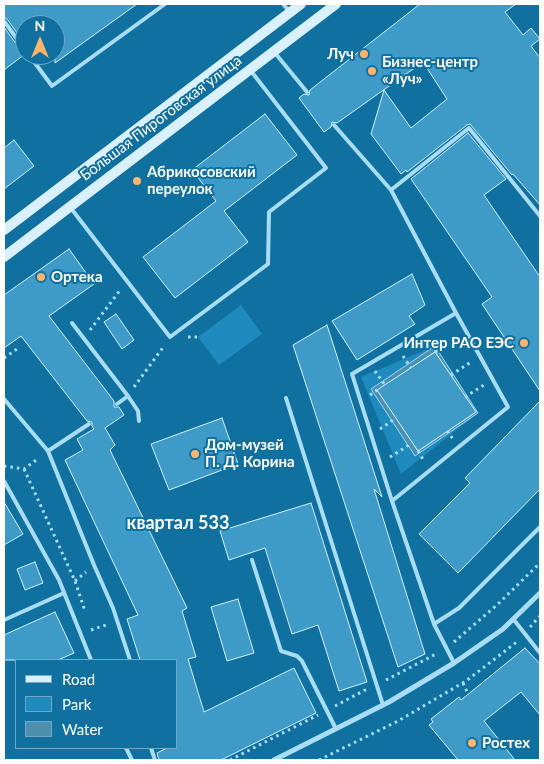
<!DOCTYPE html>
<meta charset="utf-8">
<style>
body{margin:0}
#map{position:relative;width:544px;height:764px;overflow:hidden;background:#1070a0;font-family:Lato,sans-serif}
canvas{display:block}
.frame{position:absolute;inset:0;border:5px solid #fff;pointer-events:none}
.legend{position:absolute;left:15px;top:659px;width:162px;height:90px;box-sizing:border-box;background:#1070a0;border:1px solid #70a9c6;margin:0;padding:6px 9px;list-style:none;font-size:15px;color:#fff}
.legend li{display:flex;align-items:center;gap:10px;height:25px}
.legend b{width:25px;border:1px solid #70a9c6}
.north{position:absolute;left:15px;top:15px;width:50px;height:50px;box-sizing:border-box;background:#1070a0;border:1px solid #70a9c6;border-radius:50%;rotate:0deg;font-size:14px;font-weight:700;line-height:20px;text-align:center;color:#fff}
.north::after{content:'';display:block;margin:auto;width:18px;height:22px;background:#ffb36c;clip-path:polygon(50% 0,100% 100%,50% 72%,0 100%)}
</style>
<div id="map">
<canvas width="544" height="764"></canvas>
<div class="frame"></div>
<ul class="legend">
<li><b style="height:6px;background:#d9f1fe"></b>Road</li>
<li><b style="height:14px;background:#1f8abd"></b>Park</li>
<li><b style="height:14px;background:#4e8eaf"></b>Water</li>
</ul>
<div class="north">N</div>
</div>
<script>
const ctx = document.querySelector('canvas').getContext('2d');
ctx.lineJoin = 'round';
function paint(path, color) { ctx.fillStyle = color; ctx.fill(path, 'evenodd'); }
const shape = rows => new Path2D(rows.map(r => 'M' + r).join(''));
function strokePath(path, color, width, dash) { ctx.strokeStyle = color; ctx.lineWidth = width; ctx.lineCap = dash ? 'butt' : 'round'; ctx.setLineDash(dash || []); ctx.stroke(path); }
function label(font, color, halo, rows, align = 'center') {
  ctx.font = font + ' Lato,sans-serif'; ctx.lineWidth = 4; ctx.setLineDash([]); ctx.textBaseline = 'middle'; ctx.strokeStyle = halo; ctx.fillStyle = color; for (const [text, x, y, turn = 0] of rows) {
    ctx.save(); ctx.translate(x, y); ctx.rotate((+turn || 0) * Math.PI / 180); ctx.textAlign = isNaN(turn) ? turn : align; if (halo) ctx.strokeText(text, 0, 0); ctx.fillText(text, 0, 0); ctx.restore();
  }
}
const green = shape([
 [241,305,262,334,219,365,198,337],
 [435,346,371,389,415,456,478,413,401,474,361,377]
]);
const water = shape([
 [435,346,478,413,415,456,371,389,435,346],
 [435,352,476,412,418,451,378,390,435,352]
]);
const building = shape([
 [4,4,137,4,55,63,55,25,25,25,25,44,7,19,4,17,4,4],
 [420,4,516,4,505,12,523,35,531,28,540,39,531,46,540,58,540,205,513,174,512,175,470,124,467,125,407,172,406,170,401,174,371,134,384,90,411,128,447,99,423,62,337,123,332,122,331,127,324,132,299,98,304,94,309,95,310,90,420,4],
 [4,27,22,52,25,54,4,70,4,27],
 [265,114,297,155,224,211,248,242,175,298,143,257,216,201,192,170,265,114],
 [468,133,506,179,484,195,540,277,540,391,482,304,492,297,411,179,468,133],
 [14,140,34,166,4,189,4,148,14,140],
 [69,249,94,284,49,316,114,401,114,407,119,407,124,415,105,428,115,445,110,450,187,608,182,611,196,657,188,659,204,712,294,668,316,713,221,760,159,760,157,753,167,748,176,748,176,660,140,660,127,619,138,615,65,460,83,450,77,439,94,429,92,426,92,422,87,421,21,336,4,348,4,295,69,249],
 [412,274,425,305,409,316,415,324,357,360,332,321,412,274],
 [116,314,134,340,122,349,104,322,116,314],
 [327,325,382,497,374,489,425,654,398,667,293,345,327,325],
 [435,352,476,412,418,451,377,390,435,352],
 [540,401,540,489,458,573,419,534,470,483,465,478,540,401],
 [222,418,238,464,169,490,151,444,222,418],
 [4,502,23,534,4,545,4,502],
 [311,503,367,682,339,691,318,625,292,634,265,548,229,560,220,531,311,503],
 [35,562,43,583,25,590,17,569,35,562],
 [238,599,254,653,227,661,211,607,238,599],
 [55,612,74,653,58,660,4,660,4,635,55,612],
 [525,648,540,664,540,715,521,692,484,721,515,760,458,760,429,725,433,722,431,719,459,697,461,700,525,648]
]);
const path = shape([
 [90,330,121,289],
 [188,337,198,337],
 [435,352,458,337],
 [403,356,411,368],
 [4,358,17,349],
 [375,371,385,385],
 [451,375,471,362],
 [134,387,164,346],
 [370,395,377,390],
 [465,397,484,385],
 [380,429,396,418],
 [447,431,453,439],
 [418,451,424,461],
 [390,457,412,443],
 [4,466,24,469,39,458],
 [24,469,75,581,85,611],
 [75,581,86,572],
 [530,627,540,616],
 [91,630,109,624],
 [454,642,498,604,540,563],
 [386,680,438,653],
 [463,683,468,694],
 [335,706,367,689],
 [230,760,318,715],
 [319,760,398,721,466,681,518,641]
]);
const lane = shape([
 [283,4,289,11],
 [4,21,25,50],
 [275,53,307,92],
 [29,55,52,86,165,4],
 [334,125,391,190,469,128,540,216],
 [391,190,456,313],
 [70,207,170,337,268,264,269,212,326,168,251,71],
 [72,323,128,396],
 [286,398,383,705],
 [4,399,48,451,89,424],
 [117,404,128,396,138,411,139,421],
 [48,451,94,565,113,608,130,660],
 [4,481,59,580,91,660],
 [392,501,508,407,456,313,352,374,392,501,434,624],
 [252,560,281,651,297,656,302,661,336,729],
 [4,620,64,593],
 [514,620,540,653],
 [454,663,434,624,459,608,540,527],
 [126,748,132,760],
 [151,748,155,760]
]);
const street = shape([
 [274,760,389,702,454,663,503,629,540,593]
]);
const secondary = shape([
 [4,230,301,4],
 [4,257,336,4]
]);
const markers = [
 [364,54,5,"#ffb36c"],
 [372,71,5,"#ffb36c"],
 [137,181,5,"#ffb36c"],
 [41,277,5,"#ffb36c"],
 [524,343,5,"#ffb36c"],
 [195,454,5,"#ffb36c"],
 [472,743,5,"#ffb36c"]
];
const poiNames = [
 ["Луч",354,54,"right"],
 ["Бизнес-центр",382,62],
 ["«Луч»",382,79],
 ["Абрикосовский",147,172],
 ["переулок",147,189],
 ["Ортека",51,277],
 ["Интер РАО ЕЭС",514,343,"right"],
 ["Дом-музей",205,445],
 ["П. Д. Корина",205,462],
 ["Ростех",482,743]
];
const streetNames = [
 ["Большая Пироговская улица",161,118,-37]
];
const quarterNames = [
 ["квартал 533",178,523]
];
paint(green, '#1f8abd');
paint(water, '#4e8eaf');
strokePath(water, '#9adbf9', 1);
paint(building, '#3e9bc8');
strokePath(building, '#d1f0fe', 1);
strokePath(path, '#a8ddf5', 3, [2.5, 4]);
strokePath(lane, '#a8ddf5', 4);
strokePath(street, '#a8ddf5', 5);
strokePath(secondary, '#d9f1fe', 10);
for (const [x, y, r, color] of markers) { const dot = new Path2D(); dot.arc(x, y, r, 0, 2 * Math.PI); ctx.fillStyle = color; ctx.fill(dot); strokePath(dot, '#1070a0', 2); }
label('bold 15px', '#fff', '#1070a0', poiNames, 'left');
label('15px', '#fff', '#1070a0', streetNames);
label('bold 18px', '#fff', '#1070a0', quarterNames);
</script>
